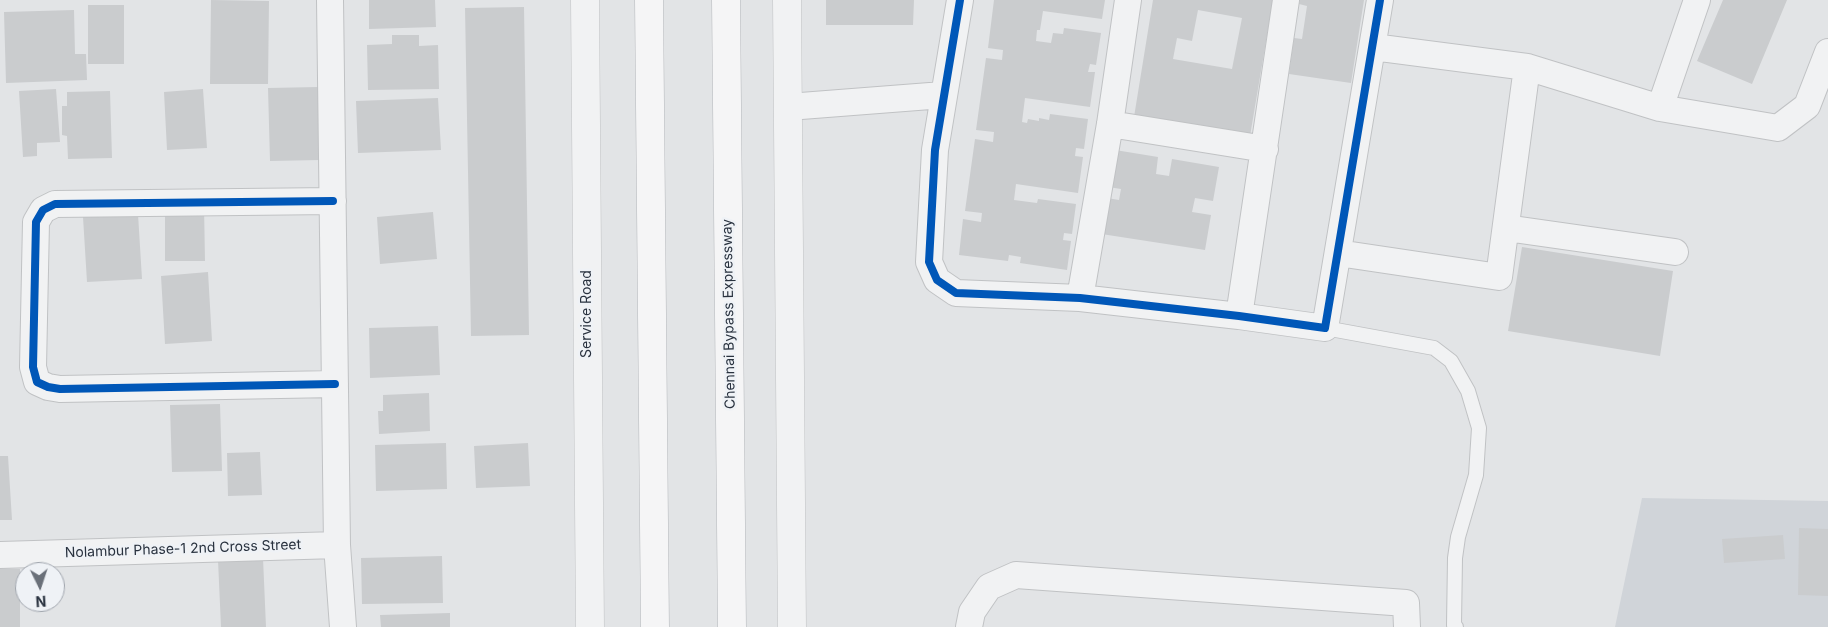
<!DOCTYPE html>
<style>
body{margin:0}
#map{position:relative;width:1828px;height:627px;overflow:hidden;background:#e2e4e6;font-family:Inter,sans-serif}
canvas{display:block}
.north{position:absolute;left:15px;top:562px;width:50px;height:50px;box-sizing:border-box;background:#eff2f6;border:1px solid #a0a5ad;border-radius:50%;rotate:176deg;font-size:14px;font-weight:700;line-height:20px;text-align:center;color:#29323f}
.north::after{content:'';display:block;margin:auto;width:18px;height:22px;background:#6a7079;clip-path:polygon(50% 0,100% 100%,50% 72%,0 100%)}
</style>
<div id="map">
<canvas width="1828" height="627"></canvas>
<div class="north">N</div>
</div>
<script>
const ctx = document.querySelector('canvas').getContext('2d');
ctx.lineJoin = 'round';
function paint(path, color) { ctx.fillStyle = color; ctx.fill(path, 'evenodd'); }
const shape = rows => new Path2D(rows.map(r => 'M' + r).join(''));
function strokePath(path, color, width, dash) { ctx.strokeStyle = color; ctx.lineWidth = width; ctx.lineCap = dash ? 'butt' : 'round'; ctx.setLineDash(dash || []); ctx.stroke(path); }
function label(font, color, halo, rows, align = 'center') {
  ctx.font = font + ' Inter,sans-serif'; ctx.lineWidth = 5; ctx.setLineDash([]); ctx.textBaseline = 'middle'; ctx.strokeStyle = halo; ctx.fillStyle = color; for (const [text, x, y, turn = 0] of rows) {
    ctx.save(); ctx.translate(x, y); ctx.rotate((+turn || 0) * Math.PI / 180); ctx.textAlign = isNaN(turn) ? turn : align; if (halo) ctx.strokeText(text, 0, 0); ctx.fillText(text, 0, 0); ctx.restore();
  }
}
const built = shape([
 [1642,498,1828,501,1828,627,1615,627]
]);
const building = shape([
 [211,0,269,1,268,84,210,84],
 [369,0,435,0,436,27,369,29],
 [826,0,914,0,913,25,826,25],
 [994,0,1105,0,1102,19,1043,11,1040,30,1037,30,1036,41,1051,43,1053,33,1063,34,1064,28,1101,33,1096,65,1090,64,1088,72,1095,72,1090,107,1025,98,1022,122,1027,123,1028,119,1039,121,1039,118,1049,120,1050,114,1088,119,1084,149,1076,148,1075,156,1083,157,1078,193,1016,184,1014,200,1037,203,1038,199,1076,204,1072,234,1064,233,1063,240,1071,241,1067,270,1020,263,1021,257,1009,255,1008,261,959,255,963,219,981,222,982,213,965,211,975,139,993,142,994,132,976,130,986,58,1002,60,1003,50,988,48],
 [1153,0,1273,0,1250,136,1134,117],
 [1198,10,1242,18,1232,69,1173,59,1177,38,1192,41],
 [1300,0,1364,0,1351,83,1289,74,1294,38,1302,39,1307,6,1299,4],
 [1723,0,1787,0,1752,84,1697,61],
 [88,5,124,5,124,64,88,64],
 [524,7,529,335,471,336,465,8],
 [74,10,75,54,86,54,87,80,6,83,4,12],
 [392,35,419,35,419,46,438,45,439,89,368,90,367,45,392,44],
 [318,87,320,160,270,161,268,88],
 [56,89,60,142,37,143,37,156,23,157,19,91],
 [203,89,207,148,167,150,164,92],
 [110,91,112,158,68,159,67,136,62,135,62,106,67,106,67,92],
 [438,98,441,150,358,153,356,101],
 [1109,149,1158,157,1156,174,1169,176,1172,159,1219,167,1213,201,1195,198,1192,212,1211,215,1205,250,1095,233,1101,197,1119,200,1121,189,1102,186],
 [165,206,204,206,205,261,165,261],
 [433,212,437,259,380,264,377,217],
 [138,214,142,279,87,282,83,217],
 [1522,247,1673,271,1660,356,1508,331],
 [208,272,212,341,165,344,161,276],
 [438,326,440,375,370,378,369,328],
 [429,393,430,431,379,434,378,411,383,411,383,395],
 [220,404,222,471,172,472,170,405],
 [446,443,447,489,376,491,375,445],
 [528,443,530,486,476,488,474,446],
 [260,452,262,495,228,496,227,453],
 [0,456,8,456,12,520,0,520],
 [1799,528,1828,529,1828,596,1798,595],
 [1783,535,1785,559,1724,563,1722,539],
 [442,556,443,603,362,604,361,558],
 [263,558,266,627,221,627,218,560],
 [0,569,20,569,20,627,0,627],
 [450,613,450,627,381,627,380,615]
]);
const service = shape([
 [1325,328,1434,348,1451,361,1468,391,1479,428,1476,475,1458,537,1455,558,1454,625,1456,627]
]);
const minor = shape([
 [330,0,337,545,343,627],
 [960,0,935,150,929,262,937,280,956,293,1080,298,1239,316,1325,328,1380,0],
 [1373,47,1527,67],
 [788,107,943,95],
 [1660,108,1697,0],
 [1110,124,1265,149],
 [333,201,55,204,43,210,36,222,33,367,37,382,48,387,60,389,335,384],
 [1506,228,1675,252],
 [1338,253,1499,277,1527,67,1660,108,1778,128,1807,106,1828,52],
 [1080,298,1110,124,1128,0],
 [1239,316,1286,0],
 [0,555,337,545],
 [969,627,972,612,989,587,1016,575,1406,603,1407,627]
]);
const tertiary = shape([
 [585,0,590,627],
 [787,0,792,627]
]);
const trunk = shape([
 [649,0,655,627],
 [726,0,732,627]
]);
const cycleway = shape([
 [960,0,935,150,929,262,937,280,956,293,1080,298,1239,316,1325,328,1380,0],
 [333,201,55,204,43,210,36,222,33,367,37,382,48,387,60,389,335,384]
]);
const streetNames = [
 ["Service Road",587,314,-90],
 ["Chennai Bypass Expressway",729,314,-91],
 ["Nolambur Phase-1 2nd Cross Street",183,549,-2]
];
paint(built, '#d0d4d9');
paint(building, '#caccce');
strokePath(service, '#c0c2c4', 16);
strokePath(minor, '#c0c2c4', 28);
strokePath(tertiary, '#c0c2c4', 29);
strokePath(trunk, '#b4b7bb', 29);
strokePath(service, '#f1f2f3', 14);
strokePath(minor, '#f1f2f3', 26);
strokePath(tertiary, '#f1f2f3', 28);
strokePath(trunk, '#f5f5f6', 28);
strokePath(cycleway, '#0057b8', 8);
label('14px', '#29323f', '#eff2f6', streetNames);
</script>
